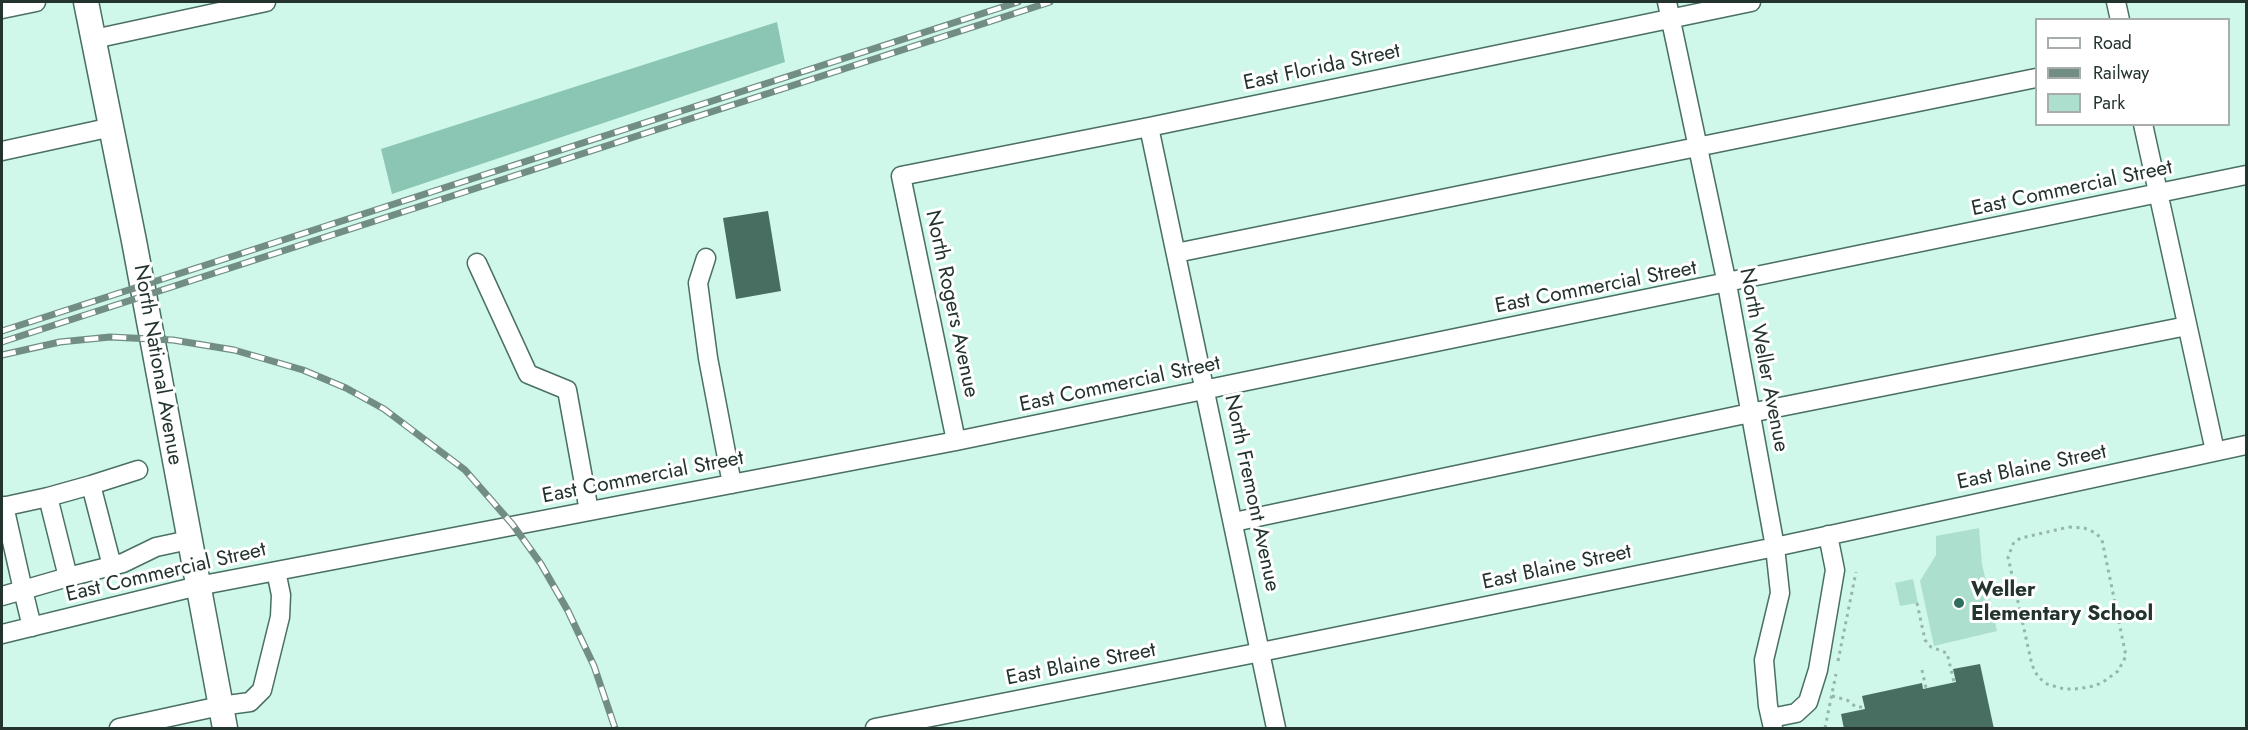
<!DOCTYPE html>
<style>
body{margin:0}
#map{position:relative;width:2248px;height:730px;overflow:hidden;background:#cff8ea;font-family:Jost,sans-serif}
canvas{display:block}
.frame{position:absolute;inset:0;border:3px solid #23332e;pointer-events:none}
.legend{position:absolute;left:2035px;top:18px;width:195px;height:108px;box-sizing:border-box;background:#fff;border:2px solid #a7adab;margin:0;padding:8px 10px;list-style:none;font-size:18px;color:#23332e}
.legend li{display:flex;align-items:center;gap:12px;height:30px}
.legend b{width:30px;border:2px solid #a7adab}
</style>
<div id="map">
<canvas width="2248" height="730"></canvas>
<div class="frame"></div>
<ul class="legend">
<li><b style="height:8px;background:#fff"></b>Road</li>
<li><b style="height:8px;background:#728e84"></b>Railway</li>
<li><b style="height:16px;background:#addfcf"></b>Park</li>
</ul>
</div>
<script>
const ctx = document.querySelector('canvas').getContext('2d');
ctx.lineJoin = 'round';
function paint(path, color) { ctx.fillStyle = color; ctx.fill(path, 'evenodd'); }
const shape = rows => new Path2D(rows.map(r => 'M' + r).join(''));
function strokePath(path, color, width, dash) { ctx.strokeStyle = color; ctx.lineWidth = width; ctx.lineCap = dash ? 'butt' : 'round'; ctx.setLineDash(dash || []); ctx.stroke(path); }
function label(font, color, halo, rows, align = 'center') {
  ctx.font = font + ' Jost,sans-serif'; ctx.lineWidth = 6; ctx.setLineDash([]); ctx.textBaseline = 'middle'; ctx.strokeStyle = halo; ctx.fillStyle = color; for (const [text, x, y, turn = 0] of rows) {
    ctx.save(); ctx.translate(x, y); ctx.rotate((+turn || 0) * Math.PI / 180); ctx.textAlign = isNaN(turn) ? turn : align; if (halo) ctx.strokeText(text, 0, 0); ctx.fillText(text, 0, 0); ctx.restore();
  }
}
const green = shape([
 [1979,528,1982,564,1997,631,1934,646,1920,581,1936,555,1936,536],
 [1913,579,1918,603,1900,606,1895,583]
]);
const forest = shape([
 [777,22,785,62,392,194,381,149]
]);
const building = shape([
 [768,211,781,291,736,299,723,218],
 [1980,664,1994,729,1844,729,1841,714,1865,709,1862,696,1922,683,1923,689,1956,682,1953,669]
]);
const path = shape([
 [2069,527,2084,528,2096,533,2102,540,2126,656,2118,671,2106,680,2095,686,2075,689,2064,689,2047,684,2038,677,2032,665,2008,557,2014,542,2021,538,2069,527],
 [1917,603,1925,640,1931,647,1947,653,1954,682],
 [1838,661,1856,572],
 [1922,670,1926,688],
 [1832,696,1847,700,1856,707,1864,707],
 [1825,728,1836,674]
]);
const minor = shape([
 [1667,2,1727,284,1775,547,1780,593,1764,660,1768,706,1773,728],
 [2116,2,2120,20],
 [2,9,36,2],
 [94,39,266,2],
 [2143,124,2215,451],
 [1149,127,1276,728],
 [2,151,112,127],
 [1176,253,2036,78],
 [706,258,698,283,708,358,732,484],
 [477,263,528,374,567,390,589,511],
 [956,441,901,176,1149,127,1751,2],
 [48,497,91,485],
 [2,507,48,497,68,577,23,590,32,627],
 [1234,522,1750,413,2187,326],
 [112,566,91,485,138,470],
 [68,577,123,563,156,547,189,540],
 [2,596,23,590,4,506],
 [2,634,198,586,956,441,2246,175],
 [1771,718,1796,713,1808,702,1818,670,1835,570,1828,535],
 [119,728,220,706,250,702,262,690,280,617,281,595,276,571],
 [875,728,1261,652,1775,547,2246,445]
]);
const major = shape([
 [86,2,134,241,225,728]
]);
const rail = shape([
 [2,331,1018,2],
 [2,342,1050,2],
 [2,355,60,342,110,337,173,340,234,350,303,370,346,388,384,409,465,470,513,525,541,564,568,611,594,666,615,728]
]);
const markers = [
 [1959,603,6,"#2f6f5e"]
];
const streetNames = [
 ["East Florida Street",1322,68,-12],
 ["East Commercial Street",2072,189,-12],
 ["East Commercial Street",1596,288,-11],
 ["North Rogers Avenue",951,304,78],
 ["North Weller Avenue",1763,360,79],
 ["North National Avenue",157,365,80],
 ["East Commercial Street",1120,385,-12],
 ["East Blaine Street",2032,468,-12],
 ["East Commercial Street",643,478,-11],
 ["North Fremont Avenue",1251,493,78],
 ["East Blaine Street",1557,568,-12],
 ["East Commercial Street",166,573,-13],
 ["East Blaine Street",1081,665,-11]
];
const poiNames = [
 ["Weller",1971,591],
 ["Elementary School",1971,615]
];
paint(green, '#addfcf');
paint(forest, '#8ac6b3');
paint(building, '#486d61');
strokePath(minor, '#4a6f63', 21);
strokePath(major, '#4a6f63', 27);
strokePath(path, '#96b6ab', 3, [3, 4.5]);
strokePath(minor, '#fff', 18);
strokePath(major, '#fff', 24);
strokePath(rail, '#728e84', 7);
strokePath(rail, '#fff', 4.5, [14]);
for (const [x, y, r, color] of markers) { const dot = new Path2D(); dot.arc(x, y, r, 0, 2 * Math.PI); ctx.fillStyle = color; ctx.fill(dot); strokePath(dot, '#fff', 2); }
label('21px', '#23332e', '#fff', streetNames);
label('bold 21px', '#23332e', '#fff', poiNames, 'left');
</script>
